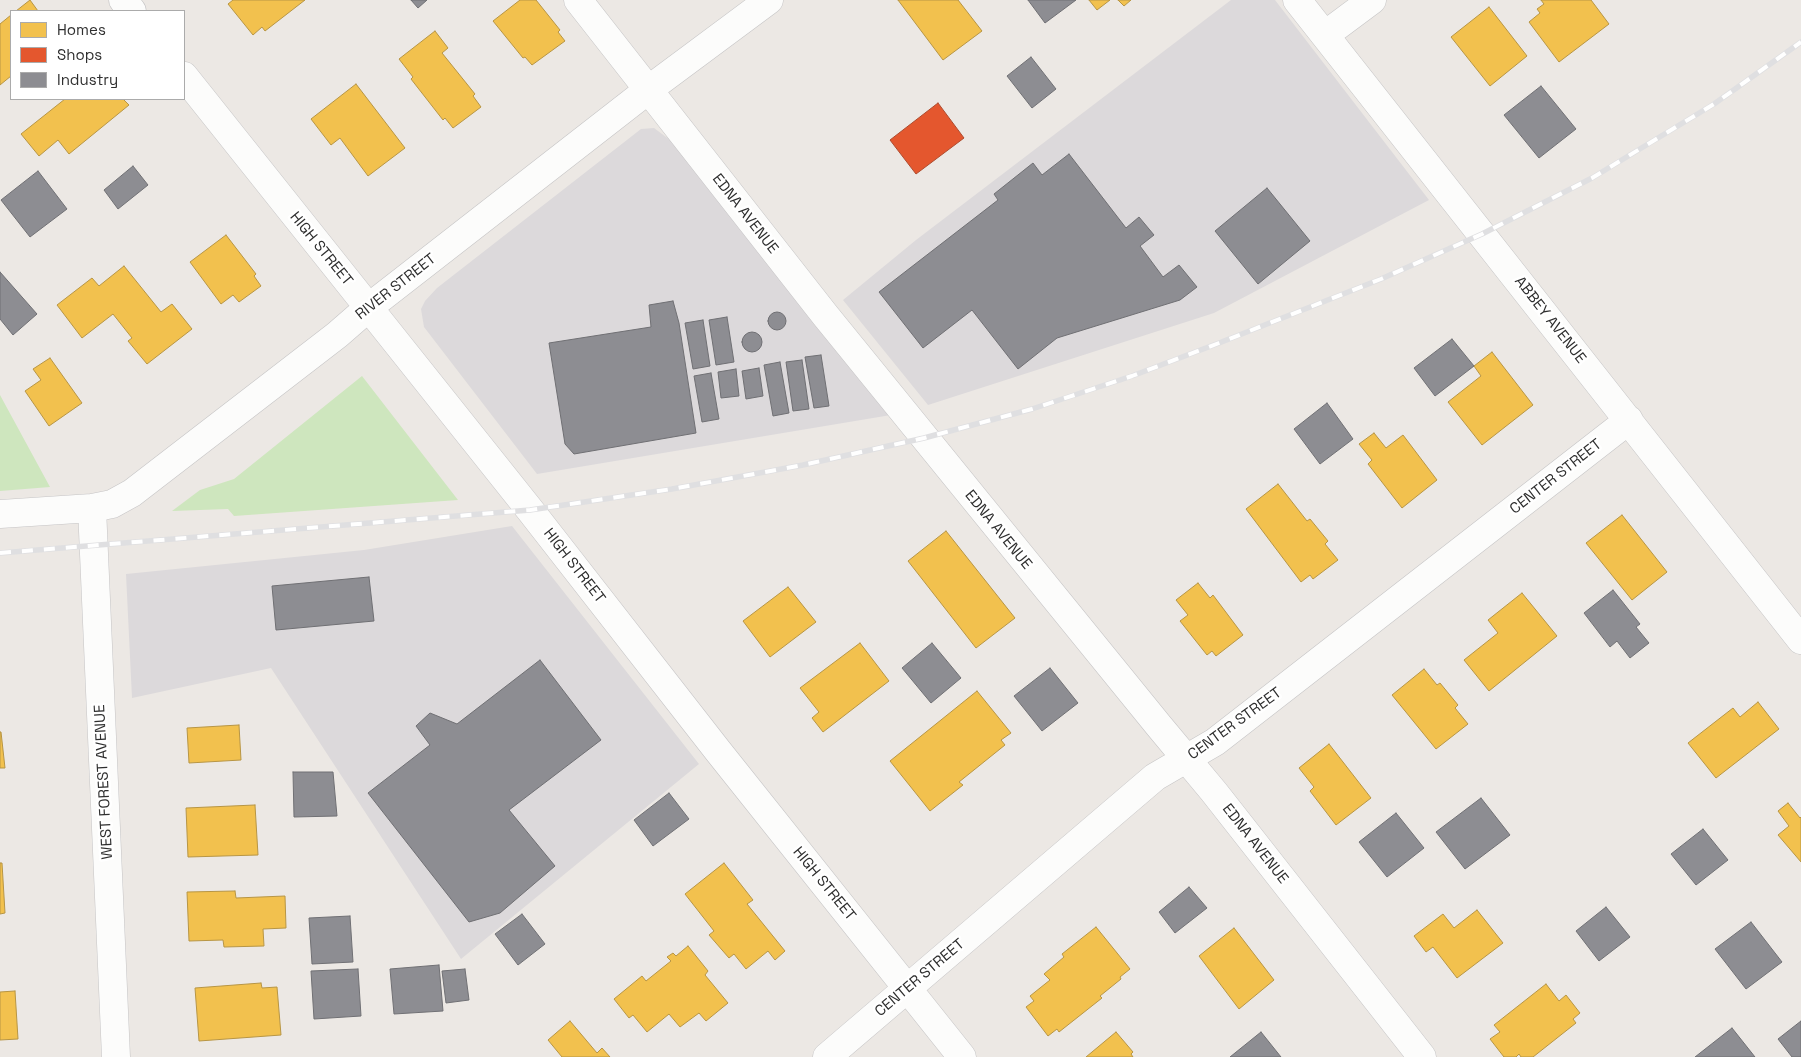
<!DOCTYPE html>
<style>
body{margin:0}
#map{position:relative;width:1801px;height:1057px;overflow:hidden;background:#ece8e4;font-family:"Space Grotesk",sans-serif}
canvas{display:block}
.legend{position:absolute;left:10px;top:10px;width:175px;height:90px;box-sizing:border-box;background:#fff;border:1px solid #ababab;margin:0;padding:6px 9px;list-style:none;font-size:15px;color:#2e2e2e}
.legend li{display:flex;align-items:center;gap:10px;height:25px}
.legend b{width:25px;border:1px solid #ababab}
</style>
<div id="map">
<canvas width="1801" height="1057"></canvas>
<ul class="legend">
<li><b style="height:14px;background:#f2c14e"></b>Homes</li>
<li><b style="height:14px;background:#e4572e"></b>Shops</li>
<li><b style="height:14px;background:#8d8d92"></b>Industry</li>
</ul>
</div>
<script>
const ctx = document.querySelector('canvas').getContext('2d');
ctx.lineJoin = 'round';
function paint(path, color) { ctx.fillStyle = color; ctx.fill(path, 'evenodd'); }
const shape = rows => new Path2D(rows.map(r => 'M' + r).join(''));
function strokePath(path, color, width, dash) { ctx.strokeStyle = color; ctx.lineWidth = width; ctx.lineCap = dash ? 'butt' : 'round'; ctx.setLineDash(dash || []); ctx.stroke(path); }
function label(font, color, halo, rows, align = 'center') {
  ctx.font = font + ' "Space Grotesk",sans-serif'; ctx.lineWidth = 5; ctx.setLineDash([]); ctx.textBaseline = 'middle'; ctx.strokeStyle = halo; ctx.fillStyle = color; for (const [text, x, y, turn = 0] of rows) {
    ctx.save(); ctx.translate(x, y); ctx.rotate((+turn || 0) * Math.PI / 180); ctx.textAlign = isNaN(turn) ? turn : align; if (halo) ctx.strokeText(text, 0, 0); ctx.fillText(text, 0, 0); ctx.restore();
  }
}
const industrial = shape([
 [1231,0,1275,0,1429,200,1214,313,928,405,843,300,916,240],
 [654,128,670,140,891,415,537,474,424,327,421,309,425,301,437,288,641,129],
 [512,526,699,764,461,959,271,668,132,698,126,574,364,550]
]);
const green = shape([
 [362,376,458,500,234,516,228,509,172,511,200,490,234,479],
 [0,395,50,487,0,491]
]);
const homes = shape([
 [30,0,38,11,16,11,30,0],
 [233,0,305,0,265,31,262,27,253,35,228,4,233,0],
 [520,0,536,0,560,30,558,32,565,41,532,65,525,57,523,58,493,21,520,0],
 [898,0,958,0,982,31,943,60,898,0],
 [1089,0,1110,0,1097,10,1089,0],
 [1118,0,1131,0,1124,6,1118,0],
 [1541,0,1591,0,1609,24,1559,62,1529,22,1540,13,1537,9,1544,4,1541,0],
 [1489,7,1527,56,1490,86,1451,37,1489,7],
 [11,15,11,76,0,85,0,24,11,15],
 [435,31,448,48,442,53,475,94,473,96,481,107,453,128,445,118,443,120,411,79,413,77,399,59,435,31],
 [356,84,405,148,368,176,340,138,331,145,311,119,356,84],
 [65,99,123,99,129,105,69,154,58,140,39,156,21,134,65,99],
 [226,235,256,274,254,276,261,286,239,302,233,295,221,304,190,262,226,235],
 [124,266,161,312,172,304,192,329,147,364,128,341,132,338,113,314,82,338,57,305,92,278,99,286,124,266],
 [1492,352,1533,405,1482,445,1448,402,1481,376,1474,366,1492,352],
 [50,358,82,403,49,426,25,391,41,380,33,369,50,358],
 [1374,433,1386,448,1403,435,1437,480,1402,508,1368,464,1372,460,1359,444,1374,433],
 [1278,484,1307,521,1310,519,1328,541,1325,544,1338,560,1313,579,1310,575,1301,582,1246,509,1278,484],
 [1622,515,1667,572,1632,600,1586,543,1622,515],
 [946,531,1015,618,976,648,908,561,946,531],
 [1198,583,1210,598,1213,595,1243,635,1216,656,1212,651,1207,655,1180,621,1188,615,1176,600,1198,583],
 [788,587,816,622,770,657,743,621,788,587],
 [1522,593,1557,636,1489,691,1464,660,1498,633,1488,620,1522,593],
 [860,643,889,681,823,732,812,718,819,712,800,688,860,643],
 [1424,669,1437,685,1440,683,1458,705,1455,708,1468,724,1436,749,1392,695,1424,669],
 [977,691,1011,733,1001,740,1005,745,959,782,963,785,930,811,890,761,977,691],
 [1758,702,1779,729,1716,778,1688,743,1733,708,1740,717,1758,702],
 [239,725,241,760,189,763,187,728,239,725],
 [0,732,1,732,5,768,0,768,0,732],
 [1329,744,1371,798,1336,825,1310,791,1314,787,1299,768,1329,744],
 [1788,803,1800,818,1801,817,1801,862,1778,835,1789,826,1778,811,1788,803],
 [255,805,258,855,188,857,186,808,255,805],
 [0,863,2,863,5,913,0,914,0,863],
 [724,863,753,900,747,904,785,951,775,960,768,951,746,969,734,954,729,958,709,935,714,931,685,894,724,863],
 [235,891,236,898,285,896,286,928,263,929,264,946,224,947,223,940,189,941,187,892,235,891],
 [1477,910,1503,943,1457,978,1433,947,1426,952,1414,936,1443,914,1454,928,1477,910],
 [1096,927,1130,969,1120,977,1121,979,1100,996,1102,998,1059,1032,1057,1029,1048,1036,1026,1007,1034,1001,1030,996,1050,980,1044,974,1064,957,1062,954,1096,927],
 [1234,928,1274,980,1239,1009,1199,956,1234,928],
 [688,946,708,971,705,975,728,1003,706,1021,699,1013,680,1027,669,1014,647,1032,633,1015,629,1018,614,999,642,976,646,981,671,961,667,957,673,953,676,956,688,946],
 [261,983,262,988,277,987,281,1035,199,1041,195,988,261,983],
 [1546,984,1559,1001,1566,995,1580,1013,1573,1019,1576,1023,1533,1057,1521,1057,1519,1054,1516,1057,1504,1057,1490,1039,1500,1032,1494,1025,1546,984],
 [15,991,18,1039,0,1040,0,992,15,991],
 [570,1021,597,1053,602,1048,610,1057,562,1057,548,1040,570,1021],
 [1116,1032,1133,1052,1131,1054,1133,1057,1086,1057,1116,1032]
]);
const shops = shape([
 [938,103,964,138,916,174,890,140,938,103]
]);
const industry = shape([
 [411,0,427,0,418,8,411,0],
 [1028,0,1076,0,1045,23,1028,0],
 [1031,57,1056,89,1032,108,1007,76,1031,57],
 [1541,86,1576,129,1539,158,1504,115,1541,86],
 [1069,154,1126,228,1139,217,1154,235,1140,246,1163,277,1179,265,1197,287,1180,300,1057,338,1018,369,972,310,923,348,879,292,998,200,994,194,1033,163,1042,175,1069,154],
 [133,166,148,185,118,209,104,190,133,166],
 [38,171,67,209,30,237,1,200,38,171],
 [1267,188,1310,241,1258,284,1215,231,1267,188],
 [0,272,37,314,13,335,0,319,0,272],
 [673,301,679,323,696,433,574,454,565,444,549,343,651,327,649,305,673,301],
 '768 321a9 9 0 1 1 18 0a9 9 0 1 1-18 0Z',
 [727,317,734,362,716,365,709,320,727,317],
 [703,320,710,366,693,369,685,323,703,320],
 '742 342a10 10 0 1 1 20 0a10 10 0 1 1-20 0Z',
 [1452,339,1474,366,1435,396,1414,368,1452,339],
 [821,355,829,406,814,408,805,357,821,355],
 [802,360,809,409,793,411,786,362,802,360],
 [780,362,789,413,773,416,764,365,780,362],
 [759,368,763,396,746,399,742,371,759,368],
 [736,369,739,396,721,398,718,372,736,369],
 [711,373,719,419,702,422,694,376,711,373],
 [1327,403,1353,439,1320,464,1294,429,1327,403],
 [369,577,374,621,276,630,272,586,369,577],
 [1613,590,1640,624,1636,627,1649,643,1630,658,1617,641,1610,647,1584,613,1613,590],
 [932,643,961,678,931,703,902,668,932,643],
 [540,660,601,740,509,810,555,866,500,913,469,922,368,793,430,745,416,726,430,713,457,724,540,660],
 [1050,668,1078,703,1042,731,1014,696,1050,668],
 [293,772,333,772,337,816,294,817,293,772],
 [669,793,689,819,653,846,634,820,669,793],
 [1481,798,1510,835,1465,869,1436,832,1481,798],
 [1396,813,1424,848,1387,877,1359,842,1396,813],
 [1703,829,1728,860,1696,885,1671,854,1703,829],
 [1189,887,1207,908,1175,933,1159,912,1189,887],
 [1606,907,1630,937,1599,961,1576,931,1606,907],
 [522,914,545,944,518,965,495,934,522,914],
 [350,916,353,962,312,964,309,918,350,916],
 [1751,922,1782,962,1746,989,1715,949,1751,922],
 [439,965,443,1011,394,1014,390,969,439,965],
 [358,969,361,1016,314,1019,311,971,358,969],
 [465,969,469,1000,446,1003,442,971,465,969],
 [1801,1021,1801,1057,1792,1057,1778,1039,1801,1021],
 [1732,1028,1755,1057,1695,1057,1732,1028],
 [1261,1032,1281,1057,1230,1057,1261,1032]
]);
const minor = shape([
 [123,0,132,11],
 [578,0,825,315,1159,726,1214,792,1422,1057],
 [1297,0,1801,640],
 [1325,35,1372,0],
 [184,76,530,510,718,751,962,1057],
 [92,508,116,1057],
 [0,514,92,508,112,504,132,493,337,335,368,308,648,90,769,0],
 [827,1057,1155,777,1215,742,1629,420]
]);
const rail = shape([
 [0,553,530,510,672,489,803,465,924,438,1032,409,1132,376,1219,343,1381,279,1482,234,1592,178,1714,104,1801,42]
]);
const streetNames = [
 ["EDNA AVENUE",745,214,52],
 ["HIGH STREET",321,249,51],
 ["RIVER STREET",396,287,-38],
 ["ABBEY AVENUE",1550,320,52],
 ["CENTER STREET",1556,477,-38],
 ["EDNA AVENUE",998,530,51],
 ["HIGH STREET",574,566,52],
 ["CENTER STREET",1235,724,-36],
 ["WEST FOREST AVENUE",104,782,-93],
 ["EDNA AVENUE",1255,844,52],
 ["HIGH STREET",824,884,51],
 ["CENTER STREET",920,978,-40]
];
paint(industrial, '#dcd9db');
paint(green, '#cee6be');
paint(homes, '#f2c14e');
strokePath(homes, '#b79544', 1);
paint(shops, '#e4572e');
strokePath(shops, '#ad4b2e', 1);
paint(industry, '#8d8d92');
strokePath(industry, '#707074', 1);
strokePath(minor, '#c5c4c5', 29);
strokePath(minor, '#fcfcfb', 28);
strokePath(rail, '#dfdfe1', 5.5);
strokePath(rail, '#fff', 4, [11]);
label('15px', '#2e2e2e', '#fff', streetNames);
</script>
